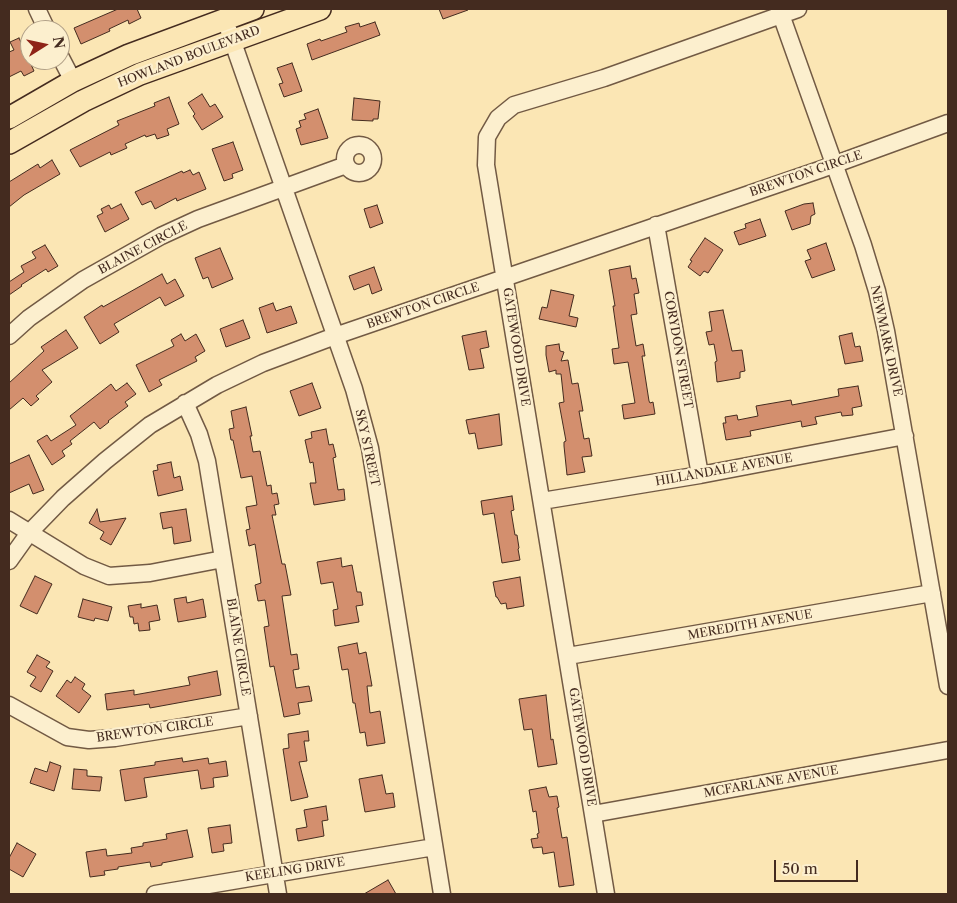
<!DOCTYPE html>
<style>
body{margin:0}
#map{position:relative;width:957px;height:903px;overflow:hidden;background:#fbe6b4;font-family:"Libre Caslon Text",serif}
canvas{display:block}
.frame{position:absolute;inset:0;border:10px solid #442b1f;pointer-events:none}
.north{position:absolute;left:20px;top:20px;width:50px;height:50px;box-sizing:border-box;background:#fcefce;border:1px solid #b2a188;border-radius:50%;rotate:80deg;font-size:14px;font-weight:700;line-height:20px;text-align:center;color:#442b1f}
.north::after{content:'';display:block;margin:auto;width:18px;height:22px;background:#8f2418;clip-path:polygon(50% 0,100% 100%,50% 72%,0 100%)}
.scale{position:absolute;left:774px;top:860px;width:84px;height:22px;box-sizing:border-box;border:2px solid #442b1f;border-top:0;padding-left:6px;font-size:15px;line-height:18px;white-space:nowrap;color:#442b1f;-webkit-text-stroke:4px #fcefce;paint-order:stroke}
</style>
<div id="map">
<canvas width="957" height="903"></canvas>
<div class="frame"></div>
<div class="north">N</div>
<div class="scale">50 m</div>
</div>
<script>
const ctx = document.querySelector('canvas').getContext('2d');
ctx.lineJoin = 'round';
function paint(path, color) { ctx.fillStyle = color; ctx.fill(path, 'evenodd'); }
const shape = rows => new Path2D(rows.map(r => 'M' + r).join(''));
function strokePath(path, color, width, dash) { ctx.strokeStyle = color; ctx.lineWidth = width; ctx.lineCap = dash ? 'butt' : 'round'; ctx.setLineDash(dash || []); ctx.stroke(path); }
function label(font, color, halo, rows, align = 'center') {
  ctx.font = font + ' "Libre Caslon Text",serif'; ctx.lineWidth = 4.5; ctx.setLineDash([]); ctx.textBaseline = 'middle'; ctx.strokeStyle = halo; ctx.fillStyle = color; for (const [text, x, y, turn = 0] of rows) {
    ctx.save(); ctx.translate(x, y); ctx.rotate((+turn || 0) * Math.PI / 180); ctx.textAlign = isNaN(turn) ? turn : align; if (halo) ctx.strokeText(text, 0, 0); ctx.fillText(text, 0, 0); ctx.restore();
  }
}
const building = shape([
 [118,9,137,9,141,18,129,24,128,20,109,29,110,31,81,44,74,28,118,9],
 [439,9,468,9,468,10,443,19,439,9],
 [375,22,380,35,312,60,307,44,320,39,321,41,347,32,345,27,359,23,360,27,375,22],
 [19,38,34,71,24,76,21,71,9,77,9,52,14,50,10,42,19,38],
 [292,63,302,91,284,97,279,84,283,83,277,68,292,63],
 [202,94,210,107,215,104,223,117,202,130,193,116,195,114,188,103,202,94],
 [169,97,179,124,167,129,169,135,157,139,155,134,146,137,145,135,125,144,127,148,111,155,110,152,80,167,70,150,119,125,117,121,155,106,154,103,169,97],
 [354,98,380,101,378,119,373,119,373,121,352,120,354,98],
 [318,109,328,138,301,145,296,129,301,127,299,121,306,119,304,114,318,109],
 [233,142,243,170,232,174,233,178,224,181,212,149,233,142],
 [52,160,60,174,24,195,9,207,9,182,38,164,40,168,52,160],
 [190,170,193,175,199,172,206,189,177,201,176,198,155,209,151,201,142,205,135,192,182,171,183,173,190,170],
 [813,203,815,214,811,216,810,224,792,230,785,211,804,204,813,203],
 [121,204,129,219,105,232,97,216,103,213,101,209,109,205,111,209,121,204],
 [377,205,383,223,370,228,364,209,377,205],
 [760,219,766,236,739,245,734,232,746,228,745,224,760,219],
 [705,238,723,250,708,273,704,271,700,276,688,267,692,261,690,260,705,238],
 [826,243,835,270,812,278,805,261,811,259,807,250,826,243],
 [45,245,58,266,48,272,46,269,21,285,22,286,9,295,9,282,24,272,21,266,36,258,32,252,45,245],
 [220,248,233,279,212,288,208,277,203,279,195,258,220,248],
 [630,266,632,279,636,278,639,293,634,294,637,314,631,315,636,346,643,344,645,356,642,356,649,401,650,403,653,402,655,414,624,419,622,405,635,403,628,362,614,364,612,349,619,348,613,306,615,306,609,270,630,266],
 [374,267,382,290,372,294,369,284,354,290,349,276,374,267],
 [162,274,167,284,175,279,184,296,165,306,160,297,114,324,119,332,100,344,84,317,102,305,103,307,162,274],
 [551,290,574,295,569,316,578,318,576,327,539,319,542,307,547,308,551,290],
 [273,303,276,311,291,306,297,323,267,333,259,308,273,303],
 [723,310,732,351,742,350,745,371,740,372,740,378,717,382,715,362,717,361,714,344,709,345,706,332,712,331,709,312,723,310],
 [243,320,250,338,226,347,220,329,243,320],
 [66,330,78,348,42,370,52,382,36,396,39,399,31,406,23,398,9,410,9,383,44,351,41,347,66,330],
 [486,331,489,347,480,349,484,368,469,370,462,336,486,331],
 [852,333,855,347,860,346,863,361,845,364,839,336,852,333],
 [181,334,185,341,196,334,205,351,195,357,197,361,159,380,162,385,149,392,136,365,174,346,171,340,181,334],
 [559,344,560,351,564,352,561,361,568,360,572,384,578,383,583,411,579,411,584,439,589,438,592,456,582,457,585,472,567,475,564,446,564,442,566,441,559,403,564,402,561,374,556,374,556,370,549,372,546,355,546,346,559,344],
 [127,383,136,394,125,402,128,406,108,421,109,422,100,429,94,422,70,441,72,444,62,451,65,456,52,465,37,441,47,435,51,441,76,425,70,416,111,384,116,391,127,383],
 [312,383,321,408,299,416,290,391,312,383],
 [858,386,862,406,852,408,853,415,842,416,841,412,815,417,817,424,802,427,801,421,750,431,751,436,726,440,723,423,726,423,725,417,737,415,738,420,758,416,756,406,791,400,792,405,839,396,838,389,858,386],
 [246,407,252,436,250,436,253,452,260,451,267,486,271,485,272,494,277,493,279,504,274,505,276,515,272,515,282,564,285,564,291,595,282,596,291,655,297,654,299,669,293,670,296,688,309,686,312,701,298,703,300,714,284,717,274,666,270,667,264,627,269,626,265,600,258,601,255,585,261,583,255,544,249,546,246,530,250,529,246,507,257,505,252,476,241,478,233,440,231,440,229,429,234,428,231,411,246,407],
 [499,414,502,445,478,449,475,433,469,434,466,420,499,414],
 [326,429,329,445,333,444,336,457,333,458,338,490,344,489,345,500,314,505,310,483,316,483,313,462,310,463,305,440,312,438,311,432,326,429],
 [29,455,44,490,33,494,29,484,9,493,9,464,29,455],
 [171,462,174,478,180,476,183,490,158,496,153,471,158,470,157,465,171,462],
 [512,496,514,510,511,511,515,535,517,535,519,548,518,549,520,560,502,563,494,513,483,515,481,501,512,496],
 [97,509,100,522,126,518,111,545,100,539,104,532,89,523,97,509],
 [186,509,191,541,174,544,172,527,163,529,160,513,186,509],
 [341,558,342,567,352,565,357,592,361,592,363,605,356,606,359,622,335,626,333,610,338,609,333,582,321,584,317,562,341,558],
 [35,576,52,584,37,614,20,606,35,576],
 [520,577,524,606,507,609,506,603,501,604,497,597,496,597,493,582,520,577],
 [186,597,187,603,203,599,206,617,178,622,174,599,186,597],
 [83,599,112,607,108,621,95,618,94,621,78,617,83,599],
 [141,604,141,608,157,605,160,620,149,622,150,630,139,631,138,623,134,624,133,617,130,617,128,606,141,604],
 [357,643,359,654,366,652,372,686,367,686,370,713,380,711,385,743,367,746,365,732,360,733,355,703,353,703,348,669,342,670,338,647,357,643],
 [37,655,50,662,46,667,53,671,41,692,30,686,36,677,27,672,37,655],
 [217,671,221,695,150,708,149,704,107,710,105,694,134,690,134,695,190,685,188,677,217,671],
 [75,677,85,684,82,689,91,696,79,713,56,696,67,680,71,683,75,677],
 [546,695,551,740,553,739,557,764,538,767,532,729,524,730,519,699,546,695],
 [308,731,309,741,304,741,307,761,299,762,308,797,291,801,283,749,289,748,288,734,308,731],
 [182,758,183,762,208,758,209,764,226,761,228,776,213,778,214,787,201,789,198,770,144,778,147,797,125,801,120,770,155,765,155,762,182,758],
 [50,762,61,766,54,791,30,783,35,768,47,772,50,762],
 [74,769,87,770,87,776,102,777,100,791,72,789,74,769],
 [382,775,386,794,393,793,395,807,365,812,359,779,382,775],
 [546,787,549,797,557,796,559,807,557,808,562,838,567,837,574,885,559,887,554,852,543,854,542,847,533,848,531,839,538,838,537,834,539,833,536,811,533,812,529,790,546,787],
 [326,806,328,820,322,821,324,836,298,841,296,829,307,827,304,810,326,806],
 [230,825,232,843,223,844,224,851,212,853,208,828,230,825],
 [187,830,193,857,162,863,162,865,151,867,150,862,118,867,118,869,104,871,105,875,90,877,86,852,106,849,107,856,132,853,131,848,143,846,143,843,167,839,166,834,187,830],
 [17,843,36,854,23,877,9,869,9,858,17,843],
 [388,880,396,894,364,894,388,880]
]);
const minor = shape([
 [37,9,47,30],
 [779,9,863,245,877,291,886,331,948,686],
 [229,31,354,389,370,448,442,894],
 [60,56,73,81],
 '345 159a14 14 0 1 1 28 0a14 14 0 1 1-28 0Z',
 [656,225,700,475],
 [9,336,29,318,83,280,161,236,198,219,346,165],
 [185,403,199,434,207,461,278,894],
 [542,501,700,475,905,436],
 [9,520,84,566,109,576,150,573,223,559],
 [9,561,29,533,63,498,105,461,150,425,217,385,263,363,335,336,822,169,948,123],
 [568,656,932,593],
 [9,705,67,737,89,740,115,738,249,716],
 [593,814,948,750],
 [155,894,434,847],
 [606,894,486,165,487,137,498,118,514,105,604,78,798,9]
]);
const major = shape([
 [9,118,73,81,129,55,253,9],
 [9,143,83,101,140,74,320,9]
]);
const streetNames = [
 ["HOWLAND BOULEVARD",189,57,-21],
 ["BREWTON CIRCLE",806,174,-19],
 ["BLAINE CIRCLE",143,248,-28],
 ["BREWTON CIRCLE",423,306,-19],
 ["NEWMARK DRIVE",886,341,78],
 ["GATEWOOD DRIVE",516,347,81],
 ["CORYDON STREET",678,350,80],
 ["SKY STREET",367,448,78],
 ["HILLANDALE AVENUE",724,470,-10],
 ["MEREDITH AVENUE",750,625,-10],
 ["BLAINE CIRCLE",238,647,81],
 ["BREWTON CIRCLE",155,730,-8],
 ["GATEWOOD DRIVE",582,747,81],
 ["MCFARLANE AVENUE",771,782,-10],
 ["KEELING DRIVE",295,870,-9]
];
paint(building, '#d38f6e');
strokePath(building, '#442b1f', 1);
strokePath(minor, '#725a44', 19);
strokePath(major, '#442b1f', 24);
strokePath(minor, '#fcefce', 16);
strokePath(major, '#fbe6b4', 21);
label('12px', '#442b1f', '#fcefce', streetNames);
</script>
